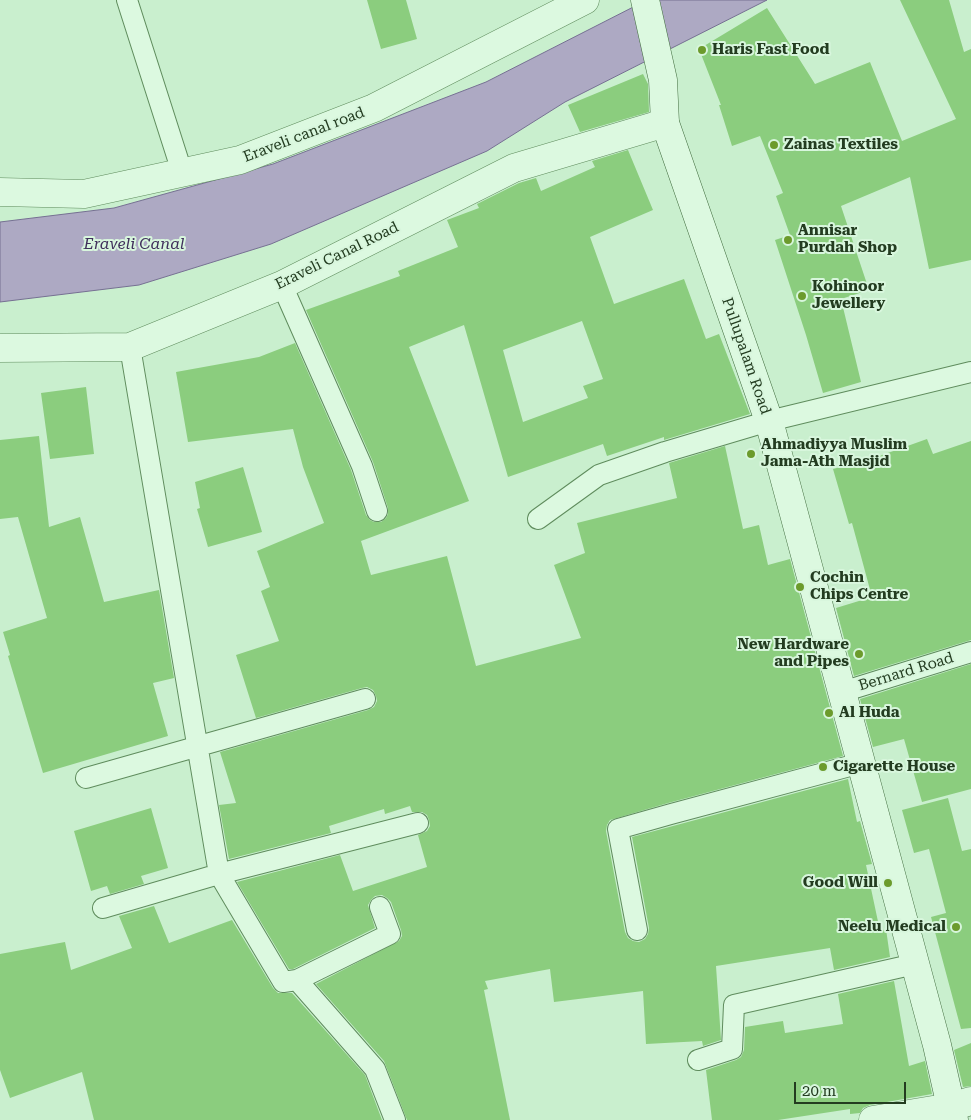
<!DOCTYPE html>
<style>
body{margin:0}
#map{position:relative;width:971px;height:1120px;overflow:hidden;background:#c9efce;font-family:"Roboto Serif",serif}
canvas{display:block}
.scale{position:absolute;left:794px;top:1082px;width:112px;height:22px;box-sizing:border-box;border:2px solid #233c20;border-top:0;padding-left:6px;font-size:15px;line-height:18px;white-space:nowrap;color:#233c20;-webkit-text-stroke:4px #d8f6dd;paint-order:stroke}
</style>
<div id="map">
<canvas width="971" height="1120"></canvas>
<div class="scale">20 m</div>
</div>
<script>
const ctx = document.querySelector('canvas').getContext('2d');
ctx.lineJoin = 'round';
function paint(path, color) { ctx.fillStyle = color; ctx.fill(path, 'evenodd'); }
const shape = rows => new Path2D(rows.map(r => 'M' + r).join(''));
function strokePath(path, color, width, dash) { ctx.strokeStyle = color; ctx.lineWidth = width; ctx.lineCap = dash ? 'butt' : 'round'; ctx.setLineDash(dash || []); ctx.stroke(path); }
function label(font, color, halo, rows, align = 'center') {
  ctx.font = font + ' "Roboto Serif",serif'; ctx.lineWidth = 4; ctx.setLineDash([]); ctx.textBaseline = 'middle'; ctx.strokeStyle = halo; ctx.fillStyle = color; for (const [text, x, y, turn = 0] of rows) {
    ctx.save(); ctx.translate(x, y); ctx.rotate((+turn || 0) * Math.PI / 180); ctx.textAlign = isNaN(turn) ? turn : align; if (halo) ctx.strokeText(text, 0, 0); ctx.fillText(text, 0, 0); ctx.restore();
  }
}
const water = shape([
 [647,0,767,0,565,102,487,151,271,244,139,285,0,302,0,222,114,208,273,164,486,82,647,0]
]);
const building = shape([
 [367,0,406,0,417,39,381,49],
 [900,0,949,0,964,52,971,49,971,260,929,269,910,177,841,206,869,290,841,299,861,382,823,393,806,335,775,240,790,235,776,196,783,193,760,136,732,146,719,105,721,105,699,49,767,8,815,84,870,62,902,141,956,119],
 [643,74,648,84,649,112,580,132,568,105],
 [628,150,653,210,590,237,614,304,684,279,706,339,719,334,750,414,664,440,664,437,607,456,603,444,508,477,464,325,409,347,469,501,361,541,371,575,447,556,476,666,581,638,554,565,585,553,577,523,677,498,669,463,725,446,743,529,759,525,768,565,790,559,843,756,668,803,610,820,607,825,606,831,625,932,628,938,633,941,639,942,645,939,648,934,649,928,632,837,848,779,857,822,860,821,872,864,866,865,880,931,886,929,890,957,834,970,830,948,716,966,721,1040,703,1046,702,1041,646,1044,643,991,554,1002,550,969,485,981,488,989,484,990,510,1120,407,1120,384,1061,316,984,399,941,402,936,401,930,391,902,387,898,382,895,375,896,371,900,368,905,375,928,293,969,289,969,237,882,340,855,353,891,427,867,418,835,427,831,430,826,429,820,427,815,422,812,412,812,410,806,385,814,384,809,329,826,331,833,229,859,219,805,236,803,220,752,368,710,374,707,377,701,376,696,373,690,367,687,362,688,256,718,236,655,279,641,261,591,270,587,257,551,324,523,303,467,293,429,188,442,176,372,259,357,295,343,351,470,366,515,370,520,374,522,381,522,386,518,388,514,388,508,373,462,306,310,400,276,398,271,458,247,447,220,479,208,477,204,519,183,536,178,541,191,595,167,592,161],
 [582,321,603,379,583,386,588,398,523,422,503,350],
 [86,387,94,454,50,459,41,393],
 [39,436,49,527,80,517,104,602,159,590,174,678,153,683,168,736,43,773,8,656,10,655,3,632,47,618,18,517,0,519,0,440],
 [927,439,933,454,971,441,971,640,854,676,836,608,872,597,852,523,849,524,833,469,871,459],
 [243,467,262,532,208,547,197,509,200,508,195,482],
 [971,664,971,789,922,802,904,739,873,747,860,699],
 [948,798,962,851,971,849,971,1028,961,1029,931,917,946,913,929,849,914,853,902,810],
 [151,808,168,868,141,876,144,884,110,894,107,886,91,891,74,831],
 [154,906,169,943,232,920,273,988,278,993,292,993,365,1075,382,1120,94,1120,82,1072,10,1098,0,1070,0,954,65,942,71,970,132,948,119,916],
 [894,981,909,1066,925,1061,932,1094,870,1105,863,1108,860,1113,850,1114,850,1109,778,1120,712,1120,706,1070,736,1060,741,1057,744,1050,745,1027,783,1021,785,1033,843,1024,838,994],
 [971,1043,971,1086,963,1087,954,1050]
]);
const lane = shape([
 [127,0,182,172],
 [282,285,362,466,377,511],
 [130,347,219,874,283,982,297,980,375,1069,395,1120],
 [538,519,599,475,665,452,769,421,971,372],
 [842,692,971,652],
 [86,778,365,699],
 [103,908,219,874,418,823],
 [637,930,618,829,671,814,861,763],
 [297,980,390,934,380,907],
 [698,1060,732,1049,734,1005,915,964]
]);
const street = shape([
 [0,192,84,194,240,160,374,108,585,0],
 [0,348,130,347,282,285,514,168,665,123],
 [873,1120,951,1107,971,1101]
]);
const secondary = shape([
 [645,0,663,80,665,123,769,421,937,1045,954,1120]
]);
const markers = [
 [702,50,5,"#6c9b2c"],
 [774,145,5,"#6c9b2c"],
 [788,240,5,"#6c9b2c"],
 [802,296,5,"#6c9b2c"],
 [751,454,5,"#6c9b2c"],
 [800,587,5,"#6c9b2c"],
 [859,654,5,"#6c9b2c"],
 [829,713,5,"#6c9b2c"],
 [823,767,5,"#6c9b2c"],
 [888,883,5,"#6c9b2c"],
 [956,927,5,"#6c9b2c"]
];
const poiNames = [
 ["Haris Fast Food",712,50],
 ["Zainas Textiles",784,145],
 ["Annisar",798,231],
 ["Purdah Shop",798,248],
 ["Kohinoor",812,287],
 ["Jewellery",812,304],
 ["Ahmadiyya Muslim",761,445],
 ["Jama-Ath Masjid",761,462],
 ["Cochin",810,578],
 ["Chips Centre",810,595],
 ["New Hardware",849,645,"right"],
 ["and Pipes",849,662,"right"],
 ["Al Huda",839,713],
 ["Cigarette House",833,767],
 ["Good Will",878,883,"right"],
 ["Neelu Medical",946,927,"right"]
];
const streetNames = [
 ["Eraveli canal road",304,135,-21],
 ["Eraveli Canal Road",337,256,-26],
 ["Pullupalam Road",746,356,71],
 ["Bernard Road",906,672,-17]
];
const waterNames = [
 ["Eraveli Canal",134,244]
];
paint(water, '#ada9c3');
strokePath(water, '#767092', 1);
paint(building, '#8bcd7e');
strokePath(lane, '#5f8c5d', 22);
strokePath(street, '#5f8c5d', 29);
strokePath(secondary, '#436e40', 29);
strokePath(lane, '#dcf9e0', 20);
strokePath(street, '#dcf9e0', 28);
strokePath(secondary, '#dcf9e0', 28);
for (const [x, y, r, color] of markers) { const dot = new Path2D(); dot.arc(x, y, r, 0, 2 * Math.PI); ctx.fillStyle = color; ctx.fill(dot); strokePath(dot, '#d8f6dd', 2); }
label('bold 15px', '#233c20', '#d8f6dd', poiNames, 'left');
label('15px', '#233c20', '#d8f6dd', streetNames);
label('italic 16px', '#40305c', '#d8f6dd', waterNames);
</script>
